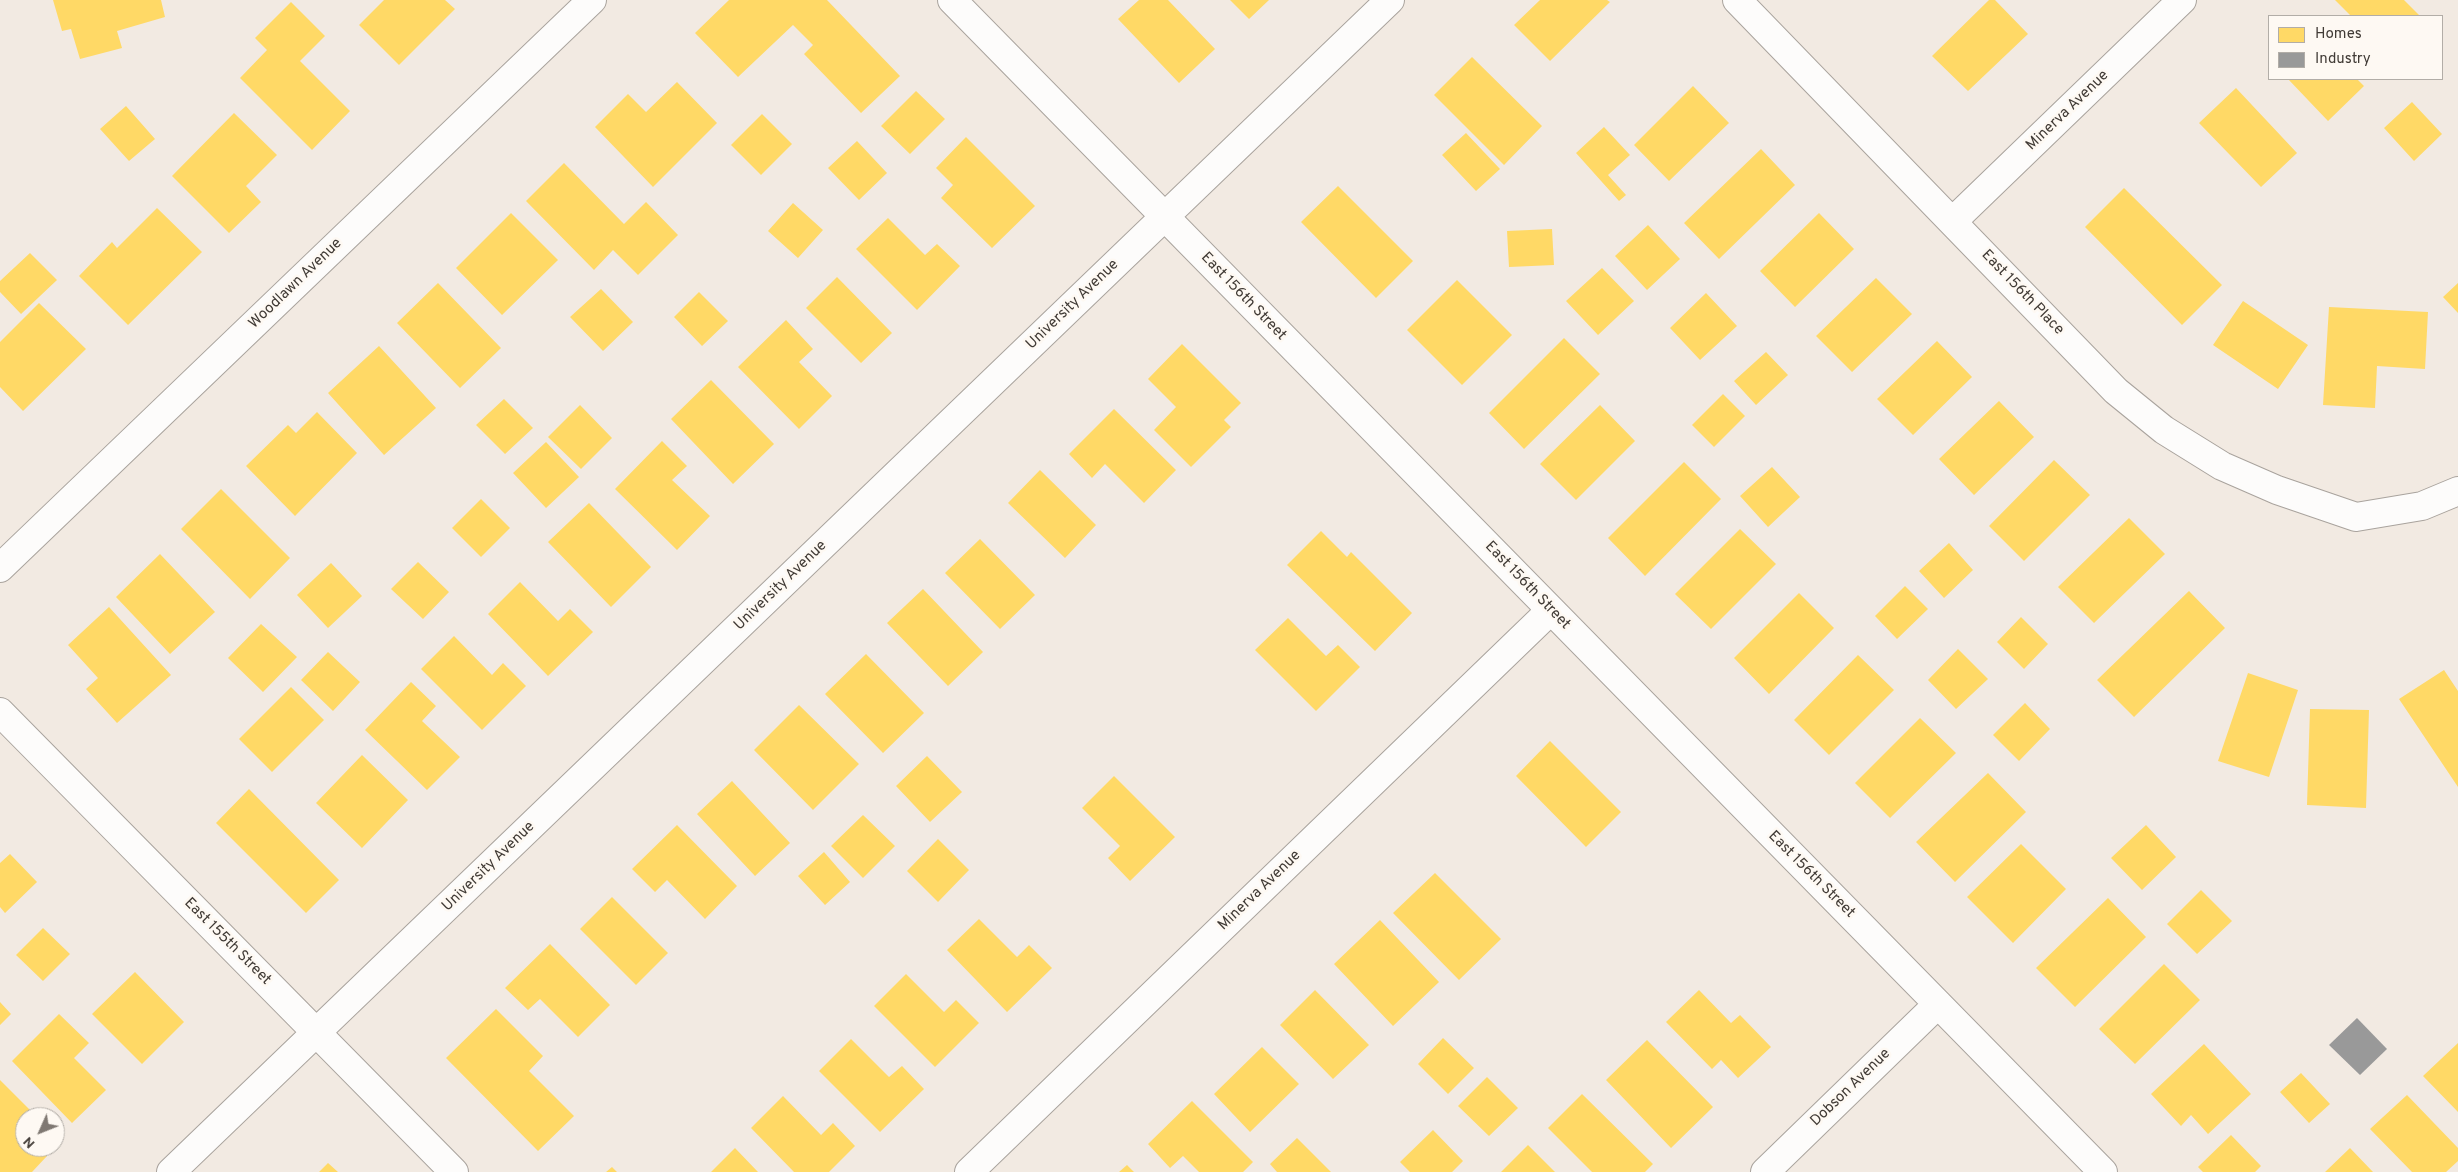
<!DOCTYPE html>
<style>
body{margin:0}
#map{position:relative;width:2458px;height:1172px;overflow:hidden;background:#f2eae2;font-family:Overpass,sans-serif}
canvas{display:block}
.legend{position:absolute;left:2268px;top:15px;width:175px;height:65px;box-sizing:border-box;background:#fef9f3;border:1px solid #b2ada7;margin:0;padding:6px 9px;list-style:none;font-size:15px;color:#413b36}
.legend li{display:flex;align-items:center;gap:10px;height:25px}
.legend b{width:25px;border:1px solid #b2ada7}
.north{position:absolute;left:15px;top:1107px;width:50px;height:50px;box-sizing:border-box;background:#fef9f3;border:1px solid #b2ada7;border-radius:50%;rotate:226deg;font-size:14px;font-weight:700;line-height:20px;text-align:center;color:#413b36}
.north::after{content:'';display:block;margin:auto;width:18px;height:22px;background:#7f7872;clip-path:polygon(50% 0,100% 100%,50% 72%,0 100%)}
</style>
<div id="map">
<canvas width="2458" height="1172"></canvas>
<ul class="legend">
<li><b style="height:14px;background:#ffd966"></b>Homes</li>
<li><b style="height:14px;background:#999"></b>Industry</li>
</ul>
<div class="north">N</div>
</div>
<script>
const ctx = document.querySelector('canvas').getContext('2d');
ctx.lineJoin = 'round';
function paint(path, color) { ctx.fillStyle = color; ctx.fill(path, 'evenodd'); }
const shape = rows => new Path2D(rows.map(r => 'M' + r).join(''));
function strokePath(path, color, width, dash) { ctx.strokeStyle = color; ctx.lineWidth = width; ctx.lineCap = dash ? 'butt' : 'round'; ctx.setLineDash(dash || []); ctx.stroke(path); }
function label(font, color, halo, rows, align = 'center') {
  ctx.font = font + ' Overpass,sans-serif'; ctx.lineWidth = 5; ctx.setLineDash([]); ctx.textBaseline = 'middle'; ctx.strokeStyle = halo; ctx.fillStyle = color; for (const [text, x, y, turn = 0] of rows) {
    ctx.save(); ctx.translate(x, y); ctx.rotate((+turn || 0) * Math.PI / 180); ctx.textAlign = isNaN(turn) ? turn : align; if (halo) ctx.strokeText(text, 0, 0); ctx.fillText(text, 0, 0); ctx.restore();
  }
}
const homes = shape([
 [53,0,161,0,165,17,117,31,122,48,80,59,71,29,62,31],
 [384,0,445,0,455,9,399,65,359,25],
 [729,0,827,0,900,76,861,113,804,54,813,45,793,25,738,77,695,33],
 [1139,0,1168,0,1215,49,1179,83,1118,19],
 [1230,0,1269,0,1249,19],
 [1540,0,1607,0,1610,2,1550,61,1514,25],
 [1989,0,1995,0,2028,34,1968,91,1932,56],
 [2335,0,2404,0,2420,16,2351,16],
 [291,2,325,36,300,61,350,111,312,150,240,78,267,50,255,38],
 [1472,57,1542,126,1504,165,1434,95],
 [2288,79,2357,79,2364,86,2328,121],
 [677,82,717,123,653,187,595,127,628,94,646,112],
 [1693,86,1729,123,1669,181,1634,145],
 [2236,88,2297,153,2261,187,2199,123],
 [916,91,945,119,910,154,881,126],
 [2412,102,2442,134,2414,161,2384,128],
 [126,106,155,139,129,161,100,129],
 [234,113,277,155,246,186,261,202,229,233,172,176],
 [762,114,792,144,761,175,731,145],
 [1604,127,1630,155,1608,175,1626,195,1619,201,1576,153],
 [1466,133,1500,169,1476,191,1442,155],
 [966,137,1035,206,992,248,941,198,953,185,936,168],
 [857,141,887,173,859,200,828,168],
 [1761,149,1795,185,1719,259,1684,223],
 [564,163,624,224,646,202,678,235,638,275,613,250,594,270,526,201],
 [1338,186,1413,261,1376,298,1301,222],
 [2124,188,2222,285,2182,325,2085,227],
 [793,203,823,230,798,258,768,231],
 [157,208,202,252,128,325,79,276,112,242,117,248],
 [511,213,558,260,502,315,456,268],
 [1819,213,1854,249,1795,307,1760,271],
 [888,218,925,255,937,244,960,266,917,310,856,249],
 [1648,225,1680,259,1647,290,1615,256],
 [1552,229,1554,265,1509,267,1507,231],
 [30,253,57,280,21,314,0,292,0,281],
 [1602,268,1634,301,1598,335,1566,301],
 [837,277,892,333,861,363,806,308],
 [1876,278,1912,314,1852,372,1816,336],
 [1457,280,1512,335,1462,385,1407,330],
 [438,283,501,348,460,388,397,323],
 [2458,283,2458,313,2443,297],
 [601,289,633,322,603,351,570,317],
 [699,292,728,321,702,346,674,317],
 [1706,293,1737,326,1700,360,1670,328],
 [2243,301,2308,345,2278,389,2213,345],
 [39,303,86,349,23,411,0,387,0,342],
 [2329,307,2428,312,2425,369,2377,366,2375,408,2323,405],
 [786,320,813,349,799,362,832,396,799,429,738,367],
 [1564,338,1600,374,1524,449,1489,413],
 [1937,341,1972,377,1913,435,1877,399],
 [1182,344,1241,403,1224,420,1231,427,1191,467,1154,430,1176,407,1148,379],
 [379,346,436,408,384,455,328,393],
 [1766,352,1788,375,1756,405,1734,381],
 [711,380,774,444,733,484,671,419],
 [1723,394,1745,416,1714,447,1692,425],
 [504,399,533,428,505,454,476,425],
 [1999,401,2034,437,1974,495,1939,459],
 [580,405,612,438,581,469,548,437],
 [1600,405,1635,441,1576,500,1540,464],
 [1114,409,1176,470,1144,503,1105,464,1092,478,1069,454],
 [317,412,357,453,295,516,246,466,288,425,296,433],
 [662,441,687,466,672,480,710,516,677,550,615,489],
 [546,442,579,477,546,508,513,473],
 [2054,460,2090,495,2024,561,1989,526],
 [1684,462,1721,499,1645,576,1608,538],
 [1772,467,1800,497,1768,527,1740,496],
 [1040,470,1096,525,1065,558,1008,503],
 [221,489,290,558,250,599,181,529],
 [481,499,510,528,481,557,452,528],
 [589,503,651,567,611,607,548,542],
 [2129,518,2165,554,2094,623,2058,587],
 [1740,529,1776,564,1711,629,1675,594],
 [1321,531,1347,557,1351,552,1412,613,1375,651,1287,565],
 [980,539,1035,595,1000,629,945,573],
 [1949,543,1973,570,1944,598,1919,571],
 [160,554,215,612,170,654,116,597],
 [418,562,449,592,423,619,391,589],
 [331,563,362,596,328,628,297,595],
 [520,582,558,621,570,609,593,632,548,676,488,614],
 [1905,586,1928,609,1897,639,1875,616],
 [923,589,983,652,948,686,887,623],
 [2189,591,2225,628,2134,717,2097,680],
 [1799,593,1834,628,1769,694,1734,658],
 [109,607,171,675,117,723,86,689,98,678,68,645],
 [2021,617,2048,644,2024,669,1997,642],
 [1288,618,1326,656,1338,645,1360,667,1316,711,1255,650],
 [261,624,297,657,263,692,228,658],
 [454,636,492,675,503,663,526,686,482,730,421,669],
 [1958,649,1988,679,1956,709,1928,680],
 [328,652,360,682,333,711,301,680],
 [866,654,924,713,883,753,825,694],
 [1858,655,1894,690,1829,755,1794,720],
 [2444,670,2458,691,2458,787,2399,699],
 [2248,673,2298,690,2269,777,2218,761],
 [411,682,436,706,422,721,460,757,427,790,365,730],
 [291,687,324,720,272,772,239,739],
 [2025,703,2050,729,2019,761,1993,735],
 [799,705,859,764,813,810,754,750],
 [2310,709,2369,710,2366,808,2307,805],
 [1920,718,1956,753,1890,818,1855,783],
 [1550,741,1621,812,1586,847,1516,776],
 [362,755,408,800,362,848,316,803],
 [927,756,962,792,930,822,896,786],
 [1988,773,2026,812,1955,882,1916,842],
 [1114,776,1175,837,1130,881,1108,858,1120,846,1082,808],
 [732,781,790,843,755,876,697,814],
 [249,789,339,880,306,913,216,823],
 [863,815,895,846,863,878,831,846],
 [677,825,737,886,705,919,667,880,655,892,632,869],
 [2146,825,2176,857,2142,890,2111,858],
 [938,839,969,870,938,902,907,871],
 [2021,844,2066,889,2013,943,1967,897],
 [824,852,850,882,825,905,798,876],
 [10,854,37,882,5,913,0,907,0,863],
 [1435,873,1501,939,1459,980,1393,913],
 [2201,890,2232,921,2197,954,2167,924],
 [612,897,668,953,636,985,580,929],
 [2108,898,2146,937,2075,1007,2036,968],
 [979,919,1017,957,1029,945,1052,968,1007,1012,947,950],
 [1380,920,1439,982,1393,1026,1334,964],
 [43,928,70,954,43,981,16,955],
 [550,944,610,1005,578,1037,540,999,528,1010,505,988],
 [2164,964,2200,1000,2135,1064,2099,1029],
 [135,972,184,1022,142,1064,92,1014],
 [906,974,944,1012,956,1000,979,1023,935,1067,874,1006],
 [1315,990,1369,1045,1333,1079,1280,1025],
 [1699,990,1731,1023,1740,1015,1771,1047,1738,1078,1721,1060,1712,1069,1666,1022],
 [0,1002,11,1014,0,1025],
 [496,1009,543,1056,529,1071,574,1116,538,1151,446,1058],
 [59,1014,89,1043,74,1058,106,1090,72,1123,12,1061],
 [1443,1038,1474,1068,1448,1094,1418,1064],
 [851,1039,889,1077,902,1066,924,1089,880,1132,819,1071],
 [1647,1040,1713,1107,1671,1148,1606,1080],
 [2458,1043,2458,1112,2423,1076],
 [2204,1044,2251,1094,2208,1134,2191,1115,2181,1126,2151,1094],
 [1262,1047,1299,1084,1250,1132,1214,1094],
 [2301,1073,2330,1104,2309,1123,2280,1092],
 [1487,1077,1518,1108,1489,1136,1458,1106],
 [0,1080,30,1110,16,1124,25,1134,25,1147,38,1147,47,1156,32,1172,0,1172],
 [1582,1094,1653,1164,1645,1172,1592,1172,1548,1128],
 [2407,1095,2458,1148,2458,1161,2446,1172,2412,1172,2370,1129],
 [783,1096,821,1135,833,1123,855,1146,829,1172,794,1172,751,1128],
 [1192,1101,1253,1162,1243,1172,1199,1172,1183,1156,1170,1168,1148,1144],
 [1433,1130,1463,1161,1452,1172,1410,1172,1400,1162],
 [2231,1135,2261,1166,2255,1172,2203,1172,2198,1167],
 [1297,1138,1331,1172,1277,1172,1270,1164],
 [1528,1145,1555,1172,1501,1172],
 [735,1148,758,1172,711,1172],
 [2350,1148,2373,1172,2325,1172],
 [328,1163,338,1172,319,1172],
 [1127,1165,1134,1172,1119,1172],
 [612,1167,617,1172,606,1172]
]);
const industry = shape([
 [2357,1018,2387,1049,2360,1075,2329,1045]
]);
const minor = shape([
 [952,0,2103,1172],
 [1737,0,2116,391,2164,430,2222,466,2277,490,2356,517,2422,506,2458,491],
 [1953,221,2182,0],
 [0,568,592,0],
 [0,712,454,1172],
 [171,1172,1390,0],
 [969,1172,1551,610],
 [1765,1172,1938,1004]
]);
const streetNames = [
 ["Minerva Avenue",2068,111,-44],
 ["Woodlawn Avenue",296,284,-44],
 ["East 156th Place",2022,293,46],
 ["East 156th Street",1243,297,46],
 ["University Avenue",1073,305,-44],
 ["University Avenue",781,586,-44],
 ["East 156th Street",1527,586,46],
 ["University Avenue",489,867,-44],
 ["East 156th Street",1811,875,45],
 ["Minerva Avenue",1260,891,-44],
 ["East 155th Street",227,942,45],
 ["Dobson Avenue",1851,1088,-44]
];
paint(homes, '#ffd966');
paint(industry, '#999');
strokePath(minor, '#a9a39d', 30);
strokePath(minor, '#fdfcfb', 28);
label('15px', '#413b36', '#fef9f3', streetNames);
</script>
